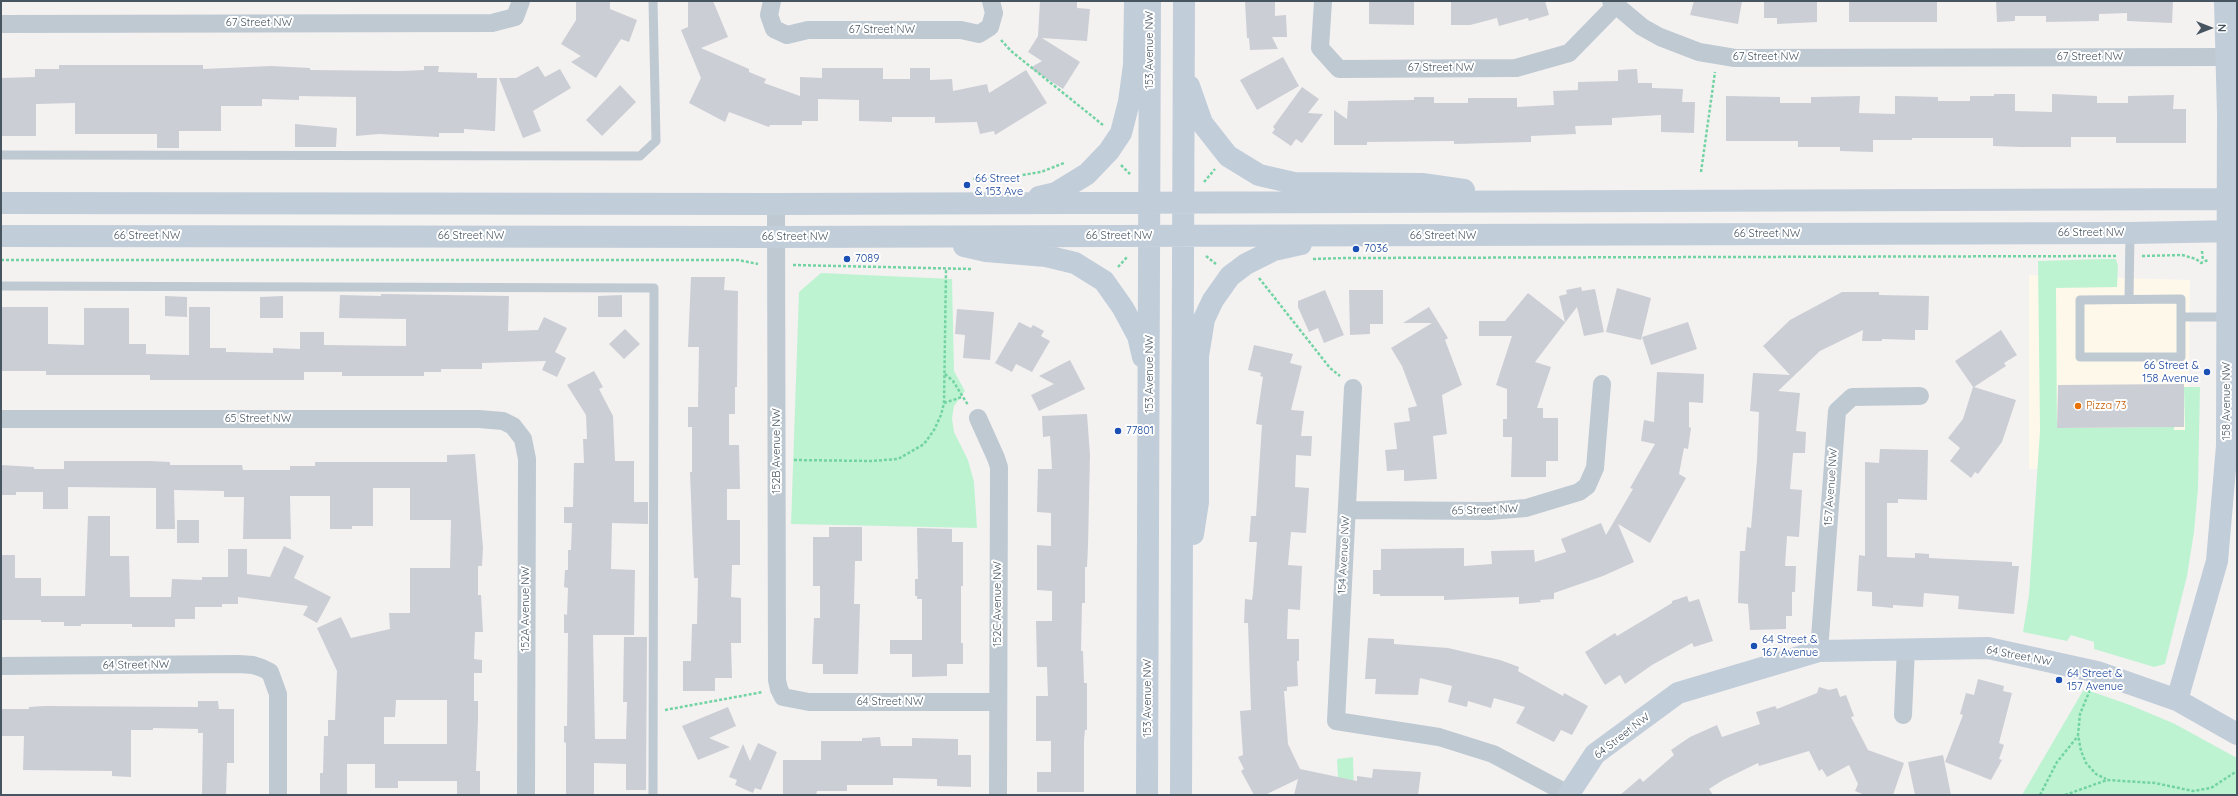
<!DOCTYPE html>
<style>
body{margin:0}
#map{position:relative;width:2238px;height:796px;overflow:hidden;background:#f4f1f1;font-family:Quicksand,sans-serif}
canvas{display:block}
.frame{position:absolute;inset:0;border:2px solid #475561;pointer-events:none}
.north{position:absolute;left:2190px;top:8px;width:40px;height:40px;-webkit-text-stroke:3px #fff;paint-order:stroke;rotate:90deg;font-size:11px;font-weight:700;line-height:16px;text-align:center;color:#475561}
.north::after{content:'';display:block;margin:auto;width:14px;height:18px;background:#475561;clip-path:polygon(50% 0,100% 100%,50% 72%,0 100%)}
</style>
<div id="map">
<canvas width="2238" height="796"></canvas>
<div class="frame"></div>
<div class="north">N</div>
</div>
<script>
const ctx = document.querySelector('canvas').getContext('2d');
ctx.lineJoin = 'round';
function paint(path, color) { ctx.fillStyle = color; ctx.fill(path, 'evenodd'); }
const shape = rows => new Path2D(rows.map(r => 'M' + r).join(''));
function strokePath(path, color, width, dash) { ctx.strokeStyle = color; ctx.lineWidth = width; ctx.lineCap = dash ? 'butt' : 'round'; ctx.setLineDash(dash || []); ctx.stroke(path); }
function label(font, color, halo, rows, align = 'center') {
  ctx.font = font + ' Quicksand,sans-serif'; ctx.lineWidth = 4; ctx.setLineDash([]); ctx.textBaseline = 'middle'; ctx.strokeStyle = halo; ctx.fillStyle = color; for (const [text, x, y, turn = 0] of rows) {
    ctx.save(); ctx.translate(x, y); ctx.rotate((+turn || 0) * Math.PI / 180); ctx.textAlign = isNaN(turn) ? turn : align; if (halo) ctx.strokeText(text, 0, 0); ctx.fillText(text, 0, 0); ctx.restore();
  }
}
const commercial = shape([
 [2029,275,2190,280,2188,466,2029,469]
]);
const green = shape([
 [2102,259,2116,259,2118,266,2117,287,2056,288,2057,428,2174,427,2174,430,2185,430,2184,387,2200,387,2198,488,2194,532,2187,576,2165,664,2154,667,2094,649,2094,642,2071,635,2067,641,2023,632,2029,595,2040,431,2038,261],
 [821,273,952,279,954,371,965,391,954,406,952,418,954,432,968,460,974,482,977,528,791,524,799,292],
 [2084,689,2130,705,2175,724,2237,758,2237,795,2022,795],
 [1353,757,1354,795,1339,795,1337,759]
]);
const building = shape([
 [576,1,610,1,610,9,637,20,629,42,621,39,596,78,571,62,581,56,561,44,576,20],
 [688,1,713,1,728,37,701,48,749,69,749,72,766,79,764,83,800,96,800,77,822,78,822,68,883,68,883,79,910,79,910,68,930,68,930,80,952,79,953,91,987,84,989,93,1026,70,1047,103,995,135,994,131,980,134,977,122,935,123,935,117,892,117,892,122,859,121,859,100,818,99,818,121,802,121,802,125,770,125,769,127,729,112,725,122,689,103,701,78,681,30,688,27],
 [1040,1,1077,1,1077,8,1090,9,1087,41,1042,38,1080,62,1063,89,1030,68,1042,61,1028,52,1038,36],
 [1245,1,1275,1,1275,16,1286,15,1287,37,1272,37,1278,49,1250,50,1249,38,1247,38],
 [1369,1,1414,1,1414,25,1369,24],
 [1451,1,1545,1,1549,15,1529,21,1528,18,1499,26,1497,18,1470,25,1451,25],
 [1694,1,1742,1,1738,24,1690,15],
 [1764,1,1817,1,1817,22,1777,24,1777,18,1764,18],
 [1849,1,1937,1,1937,22,1849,22],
 [1996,1,2173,1,2172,23,2127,21,2127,13,2099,14,2099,21,2046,22,2046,16,2015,16,2015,21,1997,22],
 [1283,57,1299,86,1257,110,1240,80],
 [59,65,203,65,203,69,271,66,310,68,310,70,402,71,424,70,424,66,439,66,438,72,477,73,477,78,497,78,495,131,464,129,464,133,439,133,439,137,379,134,356,136,356,97,299,96,299,100,262,99,262,106,221,106,221,131,179,131,179,148,157,148,157,134,75,134,75,103,36,104,36,136,1,136,1,78,35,77,35,69,59,69],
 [538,66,545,77,560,69,571,88,533,111,541,131,523,138,499,78,516,78],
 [1637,69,1638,83,1652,83,1652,88,1683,89,1682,102,1695,102,1694,133,1661,132,1661,115,1612,118,1612,125,1575,126,1576,134,1531,136,1531,142,1454,144,1454,141,1367,142,1367,145,1334,145,1334,110,1347,119,1348,101,1414,100,1414,97,1434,97,1434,103,1468,103,1468,98,1517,98,1517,107,1554,105,1553,91,1578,90,1578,82,1618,81,1618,70],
 [620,85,636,102,602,136,586,120],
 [1302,87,1319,99,1308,113,1323,114,1302,143,1296,139,1291,146,1272,133,1275,129,1273,127],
 [1994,94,2015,94,2015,111,2052,112,2052,94,2097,96,2097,103,2128,103,2128,96,2174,95,2173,109,2186,109,2186,143,2116,143,2116,137,2071,137,2071,147,2021,147,1993,146,1993,138,1912,138,1912,140,1873,140,1873,152,1840,151,1840,147,1798,147,1798,141,1726,141,1726,96,1780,97,1780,103,1811,103,1811,97,1860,96,1859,113,1895,114,1895,96,1938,97,1938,101,1970,101,1970,96,1994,96],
 [295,124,337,128,336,147,295,147],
 [691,277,725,277,724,290,738,291,737,387,735,387,735,414,729,414,729,445,739,445,740,489,727,489,727,520,740,520,740,565,732,565,731,597,741,598,741,643,731,643,732,678,715,678,715,691,683,691,683,661,691,661,692,624,697,624,698,578,694,578,690,472,692,472,692,427,688,427,688,407,698,407,699,347,688,347],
 [1581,287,1582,291,1595,289,1604,332,1584,336,1577,307,1535,362,1551,367,1537,408,1543,408,1543,418,1558,418,1558,461,1546,461,1546,477,1511,477,1512,437,1503,437,1503,419,1507,419,1507,389,1496,385,1512,336,1479,336,1479,321,1505,321,1528,293,1565,322,1559,296,1567,294,1566,290],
 [1617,288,1651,298,1641,340,1606,332],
 [1325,290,1344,335,1324,343,1318,328,1309,332,1298,307,1298,301],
 [1349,290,1383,290,1383,324,1370,324,1370,334,1350,335],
 [1842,292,1879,292,1879,295,1929,296,1928,330,1915,330,1915,340,1882,339,1882,341,1862,341,1863,330,1820,351,1778,391,1800,393,1796,431,1806,432,1805,453,1793,453,1790,489,1802,490,1799,537,1787,536,1785,566,1796,566,1795,592,1792,592,1792,616,1786,616,1786,629,1750,630,1748,604,1738,603,1740,551,1745,551,1747,527,1751,528,1757,460,1759,412,1750,411,1753,373,1790,375,1763,346,1790,320],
 [381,294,509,296,508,331,538,330,544,317,567,328,555,352,566,358,557,377,542,370,546,361,482,363,482,369,441,369,441,372,424,372,424,376,342,376,342,372,304,372,304,380,150,380,150,375,46,375,46,371,1,371,1,307,48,307,48,344,84,345,84,308,129,308,129,344,146,344,146,354,189,355,189,307,210,307,210,348,226,348,226,352,273,353,273,348,300,349,300,332,324,332,324,345,406,346,406,319,339,318,340,295,381,296],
 [622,295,622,317,598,317,598,296],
 [165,296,187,297,187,317,165,316],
 [283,296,283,318,260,318,260,297],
 [1429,307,1448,338,1445,340,1462,385,1442,395,1447,434,1433,436,1437,479,1404,481,1404,470,1387,471,1385,450,1397,449,1394,423,1410,421,1408,408,1417,406,1402,366,1391,348,1432,323,1403,323],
 [957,309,994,312,990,360,963,358,965,335,955,334],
 [1019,322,1031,328,1033,325,1044,331,1041,336,1050,341,1032,372,1016,364,1012,372,995,363],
 [1688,322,1697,349,1651,365,1642,337],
 [625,329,640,344,624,359,609,344],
 [2001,330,2017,355,2004,363,2006,366,1974,387,2016,400,2002,442,1978,474,1975,472,1971,478,1950,461,1960,448,1948,438,1963,419,1973,387,1955,361],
 [1254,345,1293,354,1290,363,1302,366,1291,410,1304,411,1301,436,1312,436,1311,456,1296,455,1295,487,1309,488,1306,533,1291,532,1288,565,1302,566,1300,610,1288,609,1287,639,1299,639,1299,661,1297,661,1298,686,1287,687,1287,691,1284,691,1288,744,1300,769,1357,781,1357,776,1372,778,1373,769,1421,772,1418,795,1294,795,1298,779,1265,795,1254,795,1241,771,1244,769,1238,757,1243,755,1240,711,1251,710,1248,623,1244,623,1245,599,1252,600,1253,593,1257,542,1249,542,1251,516,1256,516,1262,425,1256,424,1263,377,1260,376,1261,373,1248,370],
 [1070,360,1085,389,1039,411,1031,395,1054,384,1039,376],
 [594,371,603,387,599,389,613,416,615,461,634,461,634,502,648,502,648,524,612,523,611,569,635,570,634,635,593,635,595,739,626,739,627,702,623,702,624,637,647,637,646,790,626,790,626,764,594,763,594,795,566,795,566,743,564,742,564,726,567,726,568,633,564,633,564,614,567,615,568,588,564,587,565,570,568,570,568,550,571,550,572,523,564,523,564,507,573,507,574,463,584,463,583,439,587,439,586,415,567,385],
 [1657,372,1704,374,1703,403,1689,402,1689,427,1691,428,1688,449,1684,448,1679,474,1686,478,1650,543,1618,524,1634,562,1603,576,1554,593,1554,599,1540,600,1541,602,1519,604,1519,597,1444,600,1444,596,1380,596,1380,594,1373,594,1373,570,1381,570,1381,549,1464,548,1464,566,1492,564,1491,551,1534,550,1535,562,1566,552,1561,539,1601,523,1606,535,1633,489,1630,488,1655,444,1641,441,1644,420,1654,422],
 [2184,384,2184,427,2057,428,2058,385],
 [1087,414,1090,455,1088,546,1087,567,1085,567,1085,603,1082,603,1081,651,1083,651,1084,683,1087,683,1087,730,1085,730,1084,740,1084,792,1037,792,1037,772,1051,772,1051,741,1036,741,1036,696,1048,696,1047,667,1037,667,1036,621,1052,621,1052,591,1037,590,1037,545,1051,546,1051,513,1037,512,1038,469,1052,469,1050,436,1043,437,1042,416],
 [1880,449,1928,450,1927,500,1898,499,1898,503,1887,503,1887,557,1915,558,1915,553,1929,554,1929,558,2012,562,2012,566,2019,566,2014,614,1958,609,1959,596,1924,593,1923,607,1893,605,1893,608,1872,606,1872,592,1857,591,1859,555,1865,556,1865,462,1879,463],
 [475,454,483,548,482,566,478,566,478,595,481,595,483,632,475,632,474,659,482,660,482,673,474,673,474,701,478,701,478,719,476,771,480,771,480,795,457,795,457,781,398,781,398,788,375,788,375,764,347,764,347,795,320,795,320,773,323,773,324,736,328,736,328,720,335,720,337,671,317,628,341,617,351,638,390,629,389,613,410,613,410,568,450,568,451,520,410,520,410,488,373,488,373,526,352,526,352,529,330,529,330,496,290,496,291,539,243,539,244,497,224,497,224,491,174,490,175,529,156,529,156,488,68,487,68,509,43,509,43,492,16,492,16,495,1,495,1,465,34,467,34,469,64,469,64,461,149,461,170,462,170,465,242,465,243,470,290,470,290,466,315,466,315,462,447,462,447,455],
 [396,700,447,700,447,744,384,744,384,717,395,717],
 [88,516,110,516,110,556,129,556,130,597,171,597,172,579,202,580,202,577,228,577,228,549,247,549,247,574,270,577,284,546,304,556,294,578,331,597,317,623,303,615,308,606,238,597,238,604,222,604,222,607,195,607,195,619,175,619,175,627,132,627,132,624,81,624,81,626,64,626,64,622,41,622,41,620,1,620,1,555,15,555,15,578,41,578,41,596,85,596],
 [177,520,199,520,199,543,177,543],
 [829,527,862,527,862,561,855,561,854,604,860,604,858,674,823,674,823,664,812,664,814,618,820,618,820,586,813,586,813,537,829,537],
 [917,528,952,529,952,542,963,542,963,586,961,586,961,643,963,643,963,664,947,664,947,676,912,677,912,654,890,654,890,640,922,640,922,599,917,599,917,596,915,596,915,579,918,579],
 [1687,596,1689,602,1699,599,1713,641,1694,647,1692,643,1652,665,1625,684,1620,675,1605,685,1585,652,1615,633,1617,636,1672,603,1672,601],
 [1368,638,1394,639,1394,644,1448,648,1500,660,1519,667,1518,671,1563,696,1564,693,1588,706,1572,735,1561,730,1554,742,1516,723,1525,707,1494,698,1491,708,1468,701,1467,707,1448,702,1452,686,1420,678,1418,695,1375,694,1376,679,1365,679],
 [1978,679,2004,686,2003,691,2012,693,1999,743,2004,745,1999,759,2002,760,1991,780,1945,762,1963,715,1960,714,1966,693,1974,695],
 [1819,687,1829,690,1837,688,1840,697,1846,695,1854,716,1851,717,1868,750,1904,763,1893,795,1865,795,1855,791,1858,784,1849,765,1827,777,1822,769,1819,771,1809,751,1759,766,1758,763,1723,780,1709,789,1713,795,1620,795,1640,778,1643,782,1674,755,1671,750,1690,737,1717,725,1722,737,1760,724,1756,712,1775,706,1777,709,1817,693],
 [198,701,218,701,219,709,234,709,234,763,227,763,226,795,202,795,203,733,198,733,198,729,153,728,153,730,131,730,131,777,112,776,112,771,23,770,24,736,1,736,1,709,29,709,29,707,44,706,198,707],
 [728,707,736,726,709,738,730,747,698,760,682,726],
 [880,737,881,746,912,746,912,738,958,739,958,755,971,755,971,787,937,786,937,779,893,778,893,785,847,785,847,791,817,791,816,795,783,795,783,760,821,760,821,741,862,741,862,738],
 [758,743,777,752,761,790,755,788,753,793,735,785,737,780,729,777,743,744,750,761],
 [1943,755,1951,795,1915,795,1908,762]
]);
const path = shape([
 [1001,40,1011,51,1103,125],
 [1121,165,1130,174],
 [1701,172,1715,72],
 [973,179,997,179,1041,172,1064,163],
 [1204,182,1215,169],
 [2202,251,2203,261],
 [1206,256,1216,264],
 [2142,256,2182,255,2196,259,2201,263,2208,260],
 [1313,259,1345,258,2117,256],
 [1,260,738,260,758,264],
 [793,265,972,269],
 [1118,267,1128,256],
 [1259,278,1330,368,1340,376],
 [945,374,953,381,968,405],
 [944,403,962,397],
 [794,460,872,461,898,459,924,444,934,430,941,415,944,403,946,270],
 [2090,690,2080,714,2078,735,2081,751,2086,763,2096,774,2106,779],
 [665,710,763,692],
 [2040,795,2057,762,2078,736],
 [2065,795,2107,780,2155,783,2193,791,2211,788,2237,771]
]);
const lane = shape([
 [1,155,640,156,656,141,653,1],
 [1,286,654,288,653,795],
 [2129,299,2130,233],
 [2181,317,2181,299,2080,300,2080,357,2181,357,2181,317,2227,317]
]);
const street = shape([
 [772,1,769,15,774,29,787,35,808,30,961,30,979,34,990,27,994,13,991,1],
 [1323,1,1320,48,1339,69,1516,68,1569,53,1615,6],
 [1611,1,1642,27,1660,37,1699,52,1735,58,2228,57],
 [1,24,492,23,515,17,521,1],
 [776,204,777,680,779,689,783,697,809,702,998,702],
 [1353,388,1336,721,1439,737,1493,754,1568,794],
 [978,418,996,458,999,467,998,795],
 [1,419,479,419,503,421,513,426,523,439,527,459,526,795],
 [1347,510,1490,511,1526,508,1579,492,1587,486,1595,468,1602,384],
 [1819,651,1837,411,1852,397,1920,396],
 [1,666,239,664,253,665,262,668,270,672,278,694,278,795],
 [1903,715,1906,648]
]);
const secondary = shape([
 [1189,86,1202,123,1228,156,1259,175,1294,183,1422,184,1464,190],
 [1039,197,1056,193,1087,174,1109,151,1121,133,1129,102,1134,65,1135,1],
 [1,203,776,204,2237,199],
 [1,236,776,237,2130,233,2237,231],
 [964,246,986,251,1046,256,1075,263,1104,281,1123,308,1138,336,1143,357],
 [1193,534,1198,502,1198,356,1204,319,1213,300,1230,276,1246,264,1274,250,1301,244],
 [2177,700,2217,561,2227,446,2228,115,2225,1],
 [1147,795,1150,1],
 [1181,795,1184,1],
 [1568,795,1595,754,1678,693,1819,651,1988,648,2097,672,2177,700,2237,734]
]);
const markers = [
 [967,185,4,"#1a4fb4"],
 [1356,249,4,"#1a4fb4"],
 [847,259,4,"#1a4fb4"],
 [2207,372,4,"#1a4fb4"],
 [2078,406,4,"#e8710a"],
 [1118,431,4,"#1a4fb4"],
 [1754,646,4,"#1a4fb4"],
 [2059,680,4,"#1a4fb4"]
];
const streetNames = [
 ["67 Street NW",259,23],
 ["67 Street NW",882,30],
 ["153 Avenue NW",1150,50,-90],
 ["67 Street NW",1766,57],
 ["67 Street NW",2090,57],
 ["67 Street NW",1441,68],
 ["66 Street NW",2091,233],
 ["66 Street NW",1767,234],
 ["66 Street NW",147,236],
 ["66 Street NW",471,236],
 ["66 Street NW",1119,236],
 ["66 Street NW",1443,236],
 ["66 Street NW",795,237],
 ["153 Avenue NW",1150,374,-90],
 ["158 Avenue NW",2227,401,-90],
 ["65 Street NW",258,419],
 ["152B Avenue NW",777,451,-90],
 ["157 Avenue NW",1831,487,-86],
 ["65 Street NW",1485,510,-2],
 ["154 Avenue NW",1344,555,-87],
 ["152C Avenue NW",998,604,-90],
 ["152A Avenue NW",526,609,-90],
 ["64 Street NW",2019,656,11],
 ["64 Street NW",136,665,-1],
 ["153 Avenue NW",1148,698,-90],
 ["64 Street NW",890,702],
 ["64 Street NW",1622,736,-38]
];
const transitNames = [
 ["66 Street",975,179],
 ["& 153 Ave",975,192],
 ["7036",1364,249],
 ["7089",855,259],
 ["66 Street &",2199,366,"right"],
 ["158 Avenue",2199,379,"right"],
 ["77801",1126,431],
 ["64 Street &",1762,640],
 ["167 Avenue",1762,653],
 ["64 Street &",2067,674],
 ["157 Avenue",2067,687]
];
const foodNames = [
 ["Pizza 73",2086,406]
];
paint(commercial, '#fef8eb');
paint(green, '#bef3d2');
paint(building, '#cbced4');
strokePath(path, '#73d4a3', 2.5, [3, 2]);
strokePath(lane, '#bec9d2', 9);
strokePath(street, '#bec9d2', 18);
strokePath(secondary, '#c1cdd9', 22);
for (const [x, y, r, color] of markers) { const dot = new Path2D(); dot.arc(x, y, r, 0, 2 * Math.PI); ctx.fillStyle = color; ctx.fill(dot); strokePath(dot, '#fff', 1.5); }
label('11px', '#475561', '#fff', streetNames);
label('11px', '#164399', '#fff', transitNames, 'left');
label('11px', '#c56008', '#fff', foodNames, 'left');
</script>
